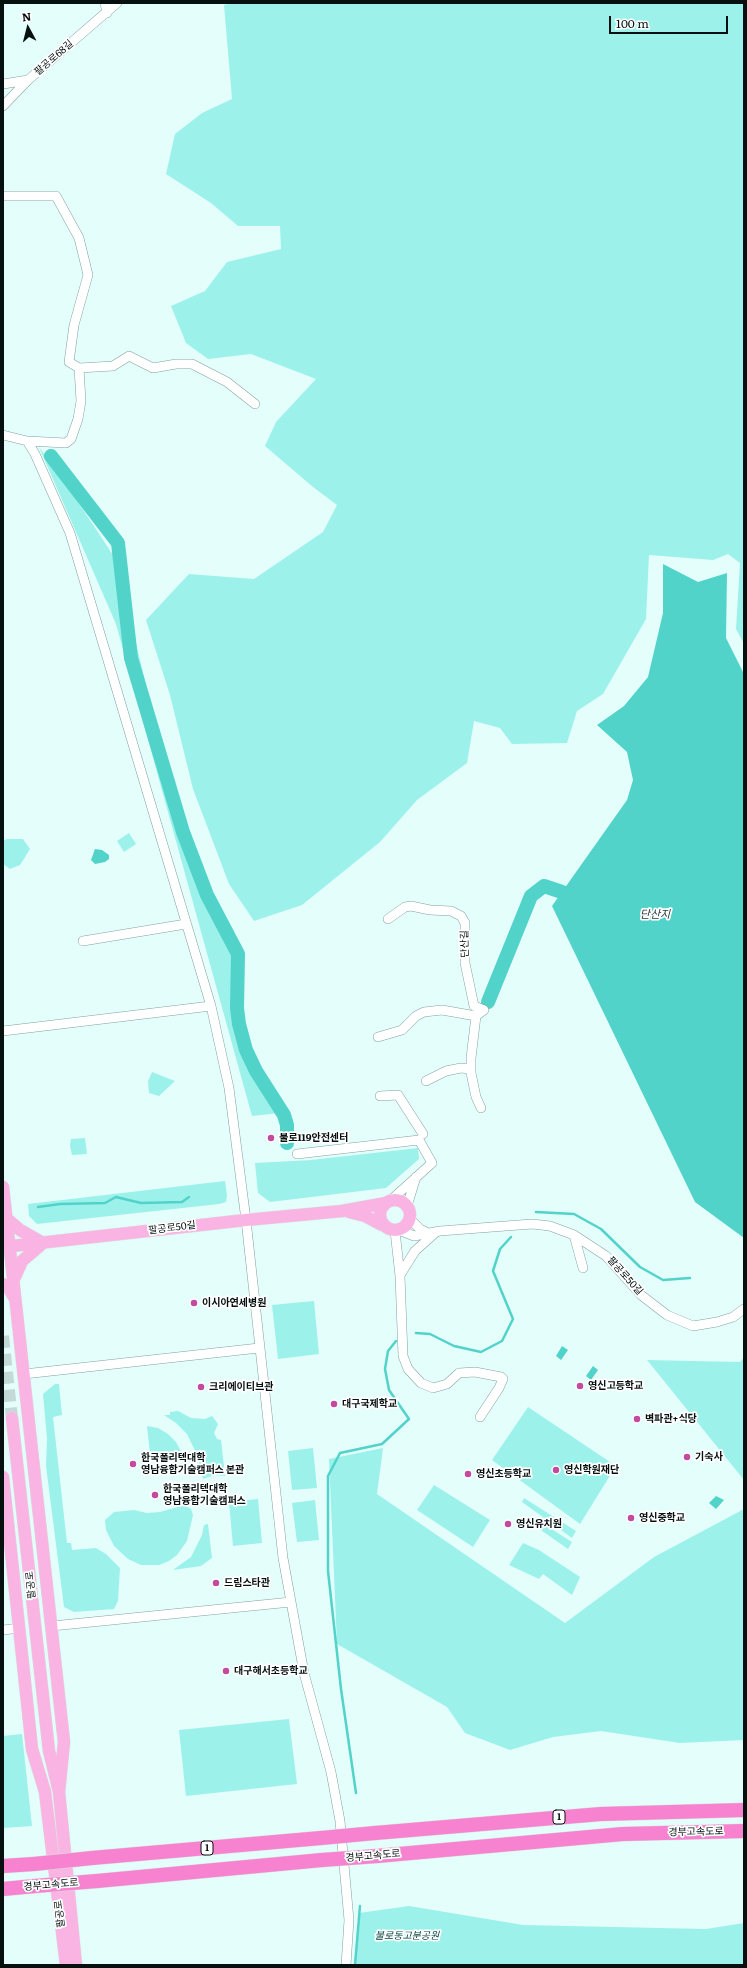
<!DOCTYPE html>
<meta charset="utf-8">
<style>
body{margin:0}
#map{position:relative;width:747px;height:1968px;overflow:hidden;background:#e4fefb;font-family:Literata,serif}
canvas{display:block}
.frame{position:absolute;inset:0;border:4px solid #05100f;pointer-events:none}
.north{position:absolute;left:8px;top:8px;width:40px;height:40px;-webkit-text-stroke:3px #fff;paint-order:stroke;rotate:353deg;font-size:11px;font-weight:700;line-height:16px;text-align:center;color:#05100f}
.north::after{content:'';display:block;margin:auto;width:14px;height:18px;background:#05100f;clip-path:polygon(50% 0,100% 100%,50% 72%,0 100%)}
.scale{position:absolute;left:609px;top:16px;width:119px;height:18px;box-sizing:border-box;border:2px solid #05100f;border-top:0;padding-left:5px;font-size:12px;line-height:14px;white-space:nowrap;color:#05100f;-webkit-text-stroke:3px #fff;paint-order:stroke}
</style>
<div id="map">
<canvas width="747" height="1968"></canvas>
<div class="frame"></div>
<div class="north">N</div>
<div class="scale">100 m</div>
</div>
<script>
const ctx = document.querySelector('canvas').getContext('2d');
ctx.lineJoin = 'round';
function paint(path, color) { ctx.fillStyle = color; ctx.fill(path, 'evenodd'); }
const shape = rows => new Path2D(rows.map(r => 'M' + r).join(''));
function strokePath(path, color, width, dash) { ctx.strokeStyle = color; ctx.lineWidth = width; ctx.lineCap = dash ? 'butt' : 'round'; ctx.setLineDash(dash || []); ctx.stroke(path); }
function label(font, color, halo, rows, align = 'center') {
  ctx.font = font + ' Literata,"Noto Sans KR",serif'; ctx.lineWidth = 3.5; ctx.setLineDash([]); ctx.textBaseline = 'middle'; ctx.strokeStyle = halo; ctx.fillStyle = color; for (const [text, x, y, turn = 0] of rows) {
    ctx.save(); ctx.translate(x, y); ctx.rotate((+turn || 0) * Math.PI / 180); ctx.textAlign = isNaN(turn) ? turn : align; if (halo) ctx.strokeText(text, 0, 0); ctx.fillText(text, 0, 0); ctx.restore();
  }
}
const green = shape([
 [232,3,744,3,744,644,736,629,740,563,728,554,713,560,649,555,646,619,603,694,577,711,567,743,512,744,500,728,474,721,467,763,417,800,380,842,302,905,254,921,229,884,193,789,170,695,146,620,189,574,254,579,323,532,337,505,313,487,265,446,276,422,316,379,251,354,208,359,186,343,171,306,205,291,227,262,281,249,280,226,238,226,211,203,166,174,175,134,202,113,232,99,224,5],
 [39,447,74,496,115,558,171,787,234,952,234,1026,251,1070,280,1113,252,1116,116,624],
 [129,833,136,844,124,852,117,841],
 [7,839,23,839,30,849,20,865,10,869,3,864,3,841],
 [152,1072,175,1081,159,1096,149,1093,148,1081],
 [85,1138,87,1154,72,1155,70,1146,71,1139],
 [418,1148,419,1159,386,1188,270,1202,258,1193,255,1163,311,1160],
 [225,1181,227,1195,226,1202,219,1204,37,1224,29,1216,28,1204],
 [314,1301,319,1354,278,1359,272,1305],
 [744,1357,744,1480,647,1360,740,1362],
 [55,1384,59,1384,62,1415,53,1417,67,1543,71,1543,72,1550,96,1548,106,1554,120,1568,118,1601,114,1609,74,1612,64,1607,46,1466,47,1439,43,1394],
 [528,1407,616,1466,580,1524,492,1460],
 [178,1411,191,1418,205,1419,212,1416,218,1424,214,1433,217,1439,221,1440,225,1476,215,1475,203,1479,198,1457,187,1434,176,1423,164,1415,170,1415,170,1412],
 [147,1426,158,1428,168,1434,176,1442,185,1459,176,1461,169,1454,165,1453,150,1454],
 [313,1448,317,1488,292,1490,288,1451],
 [383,1448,377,1494,565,1623,654,1557,744,1509,744,1740,680,1743,601,1731,553,1737,510,1750,465,1733,447,1707,337,1644,329,1459],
 [434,1485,490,1520,473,1547,417,1510],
 [524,1498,576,1531,572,1538,522,1502],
 [258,1499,262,1543,233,1546,229,1502],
 [315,1500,319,1540,297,1542,292,1503],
 [184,1505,191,1509,193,1515,187,1541,177,1555,169,1561,159,1565,141,1565,128,1559,114,1546,106,1530,105,1520,114,1512,134,1510,147,1513,160,1512],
 [539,1521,572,1542,568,1549,535,1526],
 [208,1524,212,1558,201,1566,173,1570,191,1557,202,1535,204,1525],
 [523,1543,539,1550,580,1577,572,1595,543,1574,539,1579,509,1565],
 [289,1719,297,1784,186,1796,179,1730],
 [22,1734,32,1826,3,1828,3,1736],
 [409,1906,523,1925,706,1929,744,1923,744,1965,355,1965,359,1913]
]);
const water = shape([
 [663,564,698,582,727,573,726,638,744,674,744,1238,695,1202,552,906,627,800,633,780,627,752,597,725,624,706,648,677,663,613],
 [95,849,102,850,109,855,109,859,105,862,95,864,91,860],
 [562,1346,568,1350,561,1360,556,1356],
 [593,1366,598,1370,591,1380,586,1376],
 [716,1496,724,1500,716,1509,709,1503]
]);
const stream = shape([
 [38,1207,60,1204,105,1203,116,1197,141,1203,182,1202,189,1197],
 [536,1212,574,1214,601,1229,640,1267,663,1280,690,1278],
 [416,1333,430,1334,454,1346,481,1352,502,1341,513,1319,493,1271,500,1249,511,1237],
 [356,1793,341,1689,328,1571,328,1476,340,1453,382,1444,409,1419,389,1390,385,1369,388,1351,396,1341],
 [355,1965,360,1906]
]);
const river = shape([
 [51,456,118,543,131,658,183,832,207,895,238,954,237,1008,239,1024,246,1050,256,1071,284,1115,287,1125,287,1143],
 [488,1002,531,896,544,886,562,892]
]);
const majorTunnel = shape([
 [3,1336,12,1418]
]);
const minor = shape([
 [105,3,107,13],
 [3,84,28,80],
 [3,106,28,80,117,3],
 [3,196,56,196,79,238,88,275,74,325,69,362,79,368],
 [3,435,27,441,35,454,70,533,211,1006,229,1088,246,1220,283,1558,304,1673,331,1772,340,1821,349,1920,346,1965],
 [27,441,66,443,71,439,78,419,81,401,79,368,113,366,129,356,153,368,176,364,192,364,227,382,255,404],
 [388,919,405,907,411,906,430,910,451,911,461,916,465,923,465,963,474,1006,484,1010,476,1016,471,1058,471,1073,476,1097,481,1108],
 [83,941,186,924],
 [3,1031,211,1006],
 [378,1037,402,1030,416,1016,424,1012,442,1010,476,1016],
 [426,1081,446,1071,461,1068,470,1069],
 [380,1096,398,1095,423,1134],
 [297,1154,419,1140,432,1163,391,1200],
 [407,1206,416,1177],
 [410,1219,420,1229,430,1234],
 [399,1230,414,1236,440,1231,532,1224,550,1226,574,1235,606,1256,641,1295,667,1315,693,1326,717,1322,733,1317,744,1309],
 [395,1231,400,1276,403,1356,408,1369,421,1383,433,1388,447,1384,459,1373,475,1372,501,1377,503,1379,499,1388,480,1417],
 [574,1235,583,1268],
 [400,1275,415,1251,435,1233],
 [24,1374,259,1348],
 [52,1626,291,1602],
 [3,1630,20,1628]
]);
const major = shape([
 [3,1187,64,1742,59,1792],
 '380 1215a15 15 0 1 1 30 0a15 15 0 1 1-30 0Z',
 [349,1212,365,1216,382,1225],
 [6,1218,20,1230,43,1243,22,1261,14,1279],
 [3,1247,246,1220,342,1211,386,1203],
 [3,1284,8,1287,15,1299],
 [12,1418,49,1751,59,1792,76,1965],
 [3,1477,32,1749,45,1792,66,1965]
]);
const highway = shape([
 [375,1833,601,1814,744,1810],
 [377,1856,623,1834,744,1831],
 [92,1858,321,1838],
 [3,1866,34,1864],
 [97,1881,322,1860],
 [3,1889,35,1886]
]);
const highwayBridge = shape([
 [321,1838,375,1833],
 [322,1860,377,1856],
 [34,1864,92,1858],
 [35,1886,97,1881]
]);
const markers = [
 [271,1138,4,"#c24a9f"],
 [194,1303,4,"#c24a9f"],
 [580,1386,4,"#c24a9f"],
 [201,1387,4,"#c24a9f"],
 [334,1404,4,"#c24a9f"],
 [637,1419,4,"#c24a9f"],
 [687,1457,4,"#c24a9f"],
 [133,1464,4,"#c24a9f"],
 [556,1470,4,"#c24a9f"],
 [468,1474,4,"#c24a9f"],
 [155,1495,4,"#c24a9f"],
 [631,1518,4,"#c24a9f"],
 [508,1524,4,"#c24a9f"],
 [216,1583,4,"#c24a9f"],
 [226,1671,4,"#c24a9f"]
];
const shields = [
 [559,1817,12],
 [207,1848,12]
];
const shieldNames = [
 ["1",559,1817],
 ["1",207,1848]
];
const streetNames = [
 ["팔공로68길",54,58,-41],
 ["단산길",465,944,-91],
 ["팔공로50길",172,1228,-7],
 ["팔공로50길",625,1276,48],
 ["팔공로",31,1585,-96],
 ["경부고속도로",696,1832,-1],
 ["경부고속도로",373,1856,-5],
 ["경부고속도로",51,1885,-5],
 ["팔공로",60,1914,-97]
];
const poiNames = [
 ["불로119안전센터",279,1138],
 ["이시아연세병원",202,1303],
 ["영신고등학교",588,1386],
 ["크리에이티브관",209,1387],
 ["대구국제학교",342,1404],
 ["벽파관+식당",645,1419],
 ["기숙사",695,1457],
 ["한국폴리텍대학",141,1458],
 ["영남융합기술캠퍼스 본관",141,1470],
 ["영신학원재단",564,1470],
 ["영신초등학교",476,1474],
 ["한국폴리텍대학",163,1489],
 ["영남융합기술캠퍼스",163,1501],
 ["영신중학교",639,1518],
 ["영신유치원",516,1524],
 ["드림스타관",224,1583],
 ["대구해서초등학교",234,1671]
];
const parkNames = [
 ["불로동고분공원",407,1936]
];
const waterNames = [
 ["단산지",655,915]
];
paint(green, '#9cf2eb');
paint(water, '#51d3ca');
strokePath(stream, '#51d3ca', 2.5);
strokePath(river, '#51d3ca', 14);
strokePath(majorTunnel, '#c3dad8', 12, [12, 6]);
strokePath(minor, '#83a29f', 10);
strokePath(major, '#dcdedd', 13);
strokePath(highway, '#dcdedd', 15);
strokePath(minor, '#fff', 9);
strokePath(major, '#fab4e3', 12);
strokePath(highway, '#f682d0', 14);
strokePath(highwayBridge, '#dcdedd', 15, []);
strokePath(highwayBridge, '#f682d0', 14);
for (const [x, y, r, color] of markers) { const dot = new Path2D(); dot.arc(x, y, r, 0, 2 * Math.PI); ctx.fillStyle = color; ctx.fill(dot); strokePath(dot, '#fff', 1.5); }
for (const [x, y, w] of shields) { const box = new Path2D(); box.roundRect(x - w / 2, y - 7, w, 14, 3); ctx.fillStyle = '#fff'; ctx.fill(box); strokePath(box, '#05100f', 1); }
label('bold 9px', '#05100f', null, shieldNames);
label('10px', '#05100f', '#fff', streetNames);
label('bold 10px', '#05100f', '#fff', poiNames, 'left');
label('italic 10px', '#02403d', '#fff', parkNames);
label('italic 11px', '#1e3533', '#fff', waterNames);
</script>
